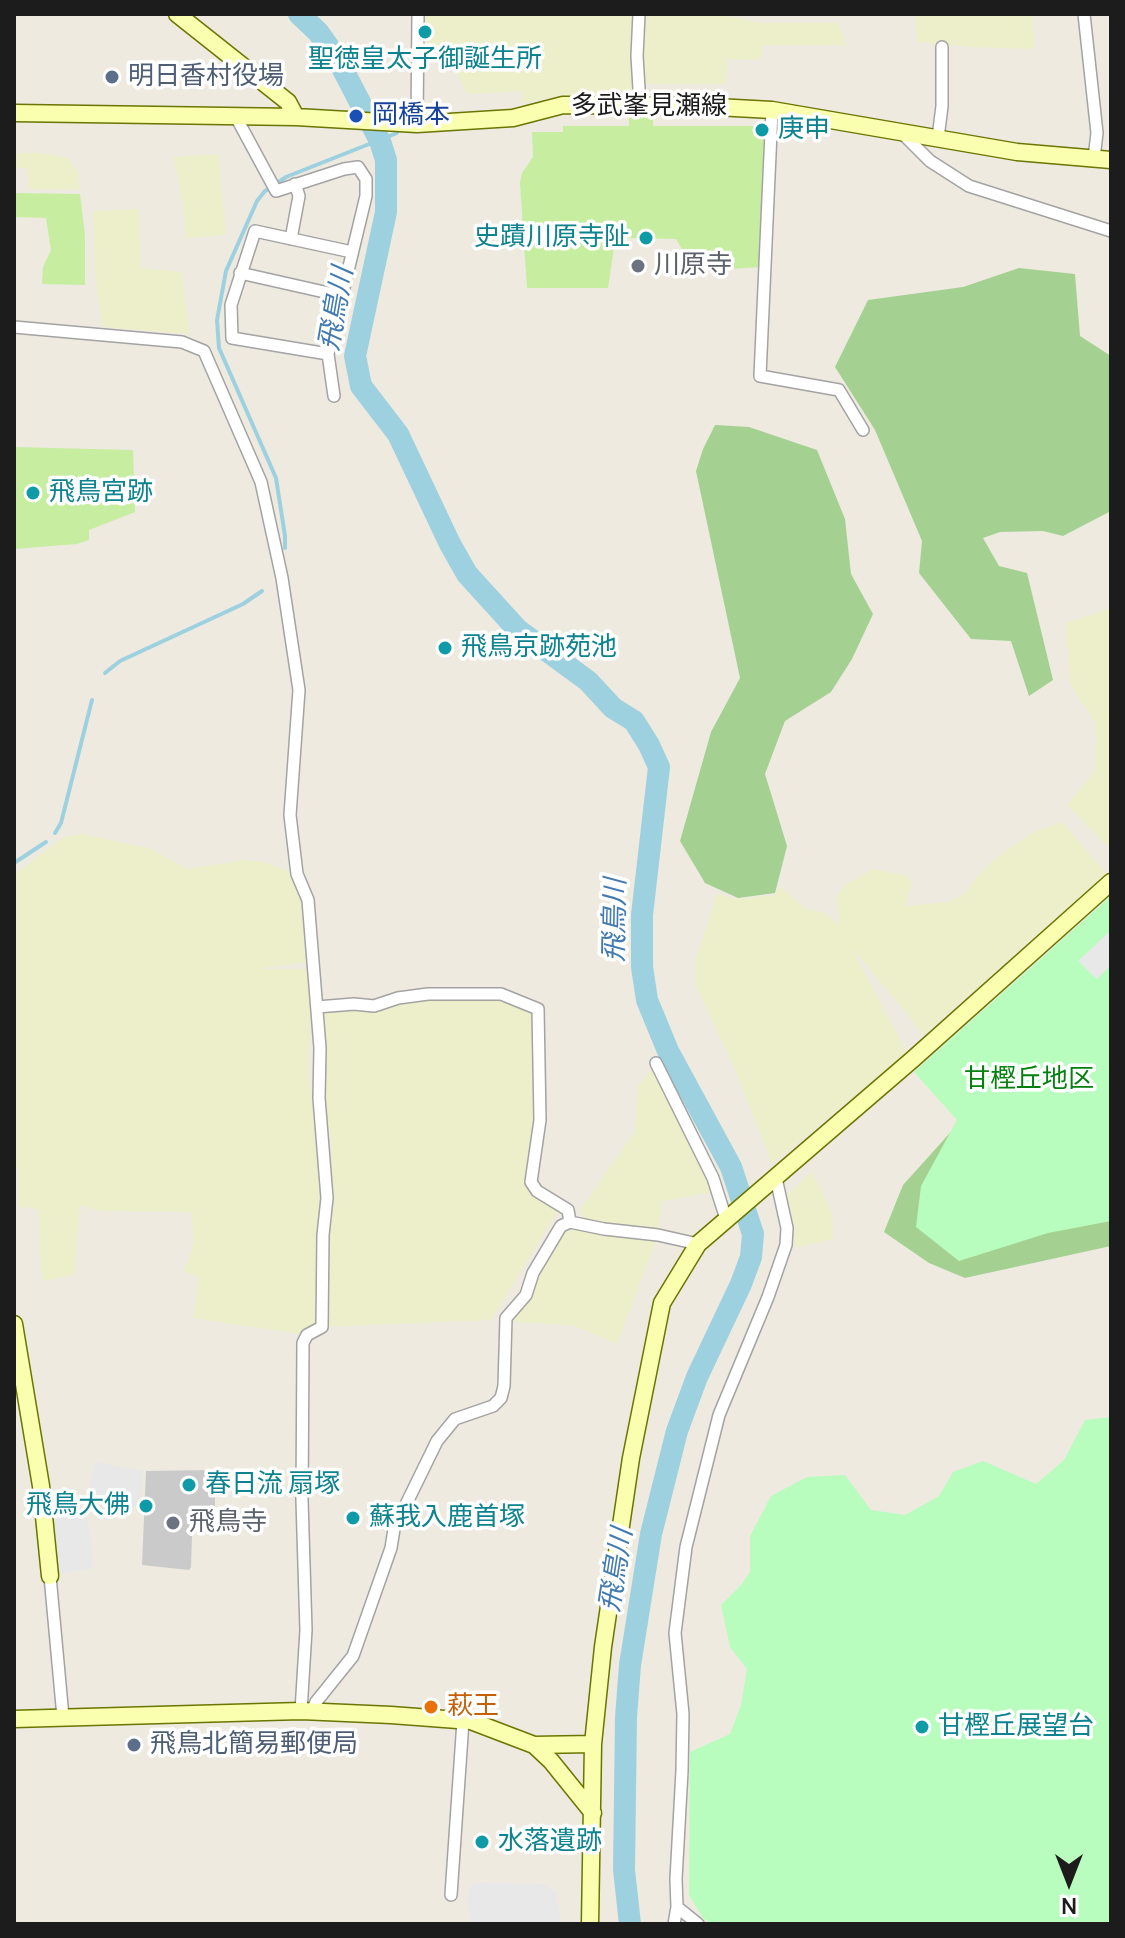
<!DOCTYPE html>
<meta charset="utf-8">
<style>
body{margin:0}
#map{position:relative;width:1125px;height:1938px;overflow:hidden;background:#eeeae0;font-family:Manrope,sans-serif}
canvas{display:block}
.frame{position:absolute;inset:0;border:16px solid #1c1c1c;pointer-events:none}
.north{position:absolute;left:1029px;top:1842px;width:80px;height:80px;-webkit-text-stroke:6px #fff;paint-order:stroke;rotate:180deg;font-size:22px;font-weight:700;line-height:32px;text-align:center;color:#1c1c1c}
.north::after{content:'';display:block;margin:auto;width:28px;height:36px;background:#1c1c1c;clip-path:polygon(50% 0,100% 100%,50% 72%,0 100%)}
</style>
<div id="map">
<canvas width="1125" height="1938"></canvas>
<div class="frame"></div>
<div class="north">N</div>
</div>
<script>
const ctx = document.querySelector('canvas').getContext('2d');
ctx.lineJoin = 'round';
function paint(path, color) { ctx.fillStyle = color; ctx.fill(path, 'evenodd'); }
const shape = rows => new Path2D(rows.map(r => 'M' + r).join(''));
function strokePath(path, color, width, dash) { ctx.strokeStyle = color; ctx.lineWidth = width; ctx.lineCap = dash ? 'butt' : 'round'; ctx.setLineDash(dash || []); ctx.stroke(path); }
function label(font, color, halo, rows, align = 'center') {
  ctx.font = font + ' Manrope,"Noto Sans JP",sans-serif'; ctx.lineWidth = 7; ctx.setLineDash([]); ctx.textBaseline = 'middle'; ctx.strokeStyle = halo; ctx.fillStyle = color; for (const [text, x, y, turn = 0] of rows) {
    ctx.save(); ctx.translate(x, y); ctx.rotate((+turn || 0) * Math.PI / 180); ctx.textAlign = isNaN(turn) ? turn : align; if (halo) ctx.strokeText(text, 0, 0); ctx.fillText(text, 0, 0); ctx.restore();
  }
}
const religious = shape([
 [215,1470,215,1511,192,1536,191,1567,189,1570,142,1565,146,1471]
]);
const farmland = shape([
 [423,14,633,14,630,65,634,96,563,96,522,103,522,91,467,94,454,67,442,53,427,42,427,31,423,31],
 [644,14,722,14,759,23,838,23,846,45,763,45,760,60,727,59,726,84,642,84],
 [915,14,1033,14,1034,49,970,47,917,42],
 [14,153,42,153,68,158,78,172,80,189,29,189,27,168,14,168],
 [218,154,226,235,186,238,184,209,174,157],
 [138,209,141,268,182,272,189,334,102,327,95,273,93,211],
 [1111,608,1111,850,1067,805,1095,771,1097,740,1094,721,1070,684,1066,623],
 [1062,822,1107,874,923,1036,910,1017,851,947,907,1053,772,1164,737,1074,696,985,696,960,717,894,736,899,776,895,780,886,804,908,825,913,839,925,837,896,845,885,873,869,905,875,912,882,905,906,948,902,965,894,978,875,997,857,1034,832],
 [82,834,149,848,188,869,243,860,264,862,297,874,308,900,311,961,258,969,312,969,308,1075,318,1142,322,1314,332,1145,324,1099,326,1049,317,1007,501,994,538,1009,538,1077,531,1176,558,1210,491,1320,322,1327,307,1335,193,1318,199,1277,184,1271,194,1243,191,1212,101,1211,80,1205,74,1275,42,1281,38,1209,18,1207,18,1168,14,1167,14,875,64,837],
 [651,1070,714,1192,662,1201,658,1235,617,1344,572,1325,513,1322,562,1228,588,1227,580,1210,635,1131,638,1087],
 [812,1172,832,1212,833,1239,794,1248,795,1228,787,1195]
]);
const grass = shape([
 [629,117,653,117,653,126,756,126,757,132,764,133,761,267,730,269,695,265,690,263,676,239,629,238,619,239,614,248,608,288,527,288,520,183,522,173,533,157,532,132,563,132,563,126,629,126],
 [14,193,80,194,85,235,85,285,42,284,43,267,51,250,46,218,14,217],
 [14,447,133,450,135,512,89,530,89,540,77,544,14,549]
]);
const forest = shape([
 [1019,268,1075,274,1080,336,1111,356,1111,511,1063,536,1043,531,1000,532,983,538,999,566,1027,573,1053,680,1029,696,1011,641,971,639,919,573,922,541,875,430,835,367,868,300,963,287],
 [715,425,749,427,817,450,845,519,851,574,873,614,852,659,831,692,785,721,765,774,787,846,775,893,738,898,705,883,680,841,711,732,740,678,696,471,703,449],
 [967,1114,1111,1155,1111,1246,965,1278,929,1263,884,1232,903,1185]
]);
const park = shape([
 [1111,896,1111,1221,1048,1233,959,1261,916,1227,921,1186,957,1120,914,1072],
 [1111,1417,1111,1924,711,1924,703,1918,689,1895,690,1752,730,1734,741,1705,747,1669,730,1647,721,1605,741,1585,750,1572,750,1536,771,1496,807,1477,845,1475,871,1510,905,1515,939,1496,953,1472,983,1461,1036,1484,1064,1460,1085,1420]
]);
const parking = shape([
 [1111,930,1111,965,1097,979,1078,961],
 [95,1462,143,1471,141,1507,91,1506,89,1492],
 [51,1510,87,1511,94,1568,57,1574],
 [473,1883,544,1884,556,1892,562,1924,472,1924,466,1899]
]);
const stream = shape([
 [285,548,285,536,276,478,219,348,217,320,226,271,257,201,265,191,286,177,397,133],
 [105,673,120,661,243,604,262,591],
 [55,833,61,823,92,700],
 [14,863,46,842]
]);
const river = shape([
 [299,14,318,32,338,60,380,141,386,160,386,212,355,356,361,386,398,434,450,544,467,574,517,629,588,681,613,708,634,721,649,745,659,767,642,915,642,967,647,1000,668,1051,731,1167,753,1234,751,1257,741,1284,697,1377,677,1431,651,1534,630,1665,626,1717,624,1870,630,1924]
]);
const street = shape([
 [639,14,637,56,640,105],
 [1084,14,1097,133,1094,158],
 [772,110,760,376,839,390,863,430],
 [236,117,276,191,344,169,358,167,366,179,366,196,328,354,334,396],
 [417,124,418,14],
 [902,133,930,161,969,186,1111,231],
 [938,138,942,106,942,47],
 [291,239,299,196,295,184],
 [240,273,342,296],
 [14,327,182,342,204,351,261,482,282,578,299,690,290,815,297,874,308,900,320,1048,319,1098,327,1198,323,1235,322,1327,307,1335,303,1343,302,1500,306,1630,301,1711],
 [328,354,232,338,231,305,255,231,352,252],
 [317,1007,354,1004,374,1006,398,998,428,994,501,994,538,1009,540,1120,531,1182,537,1191,568,1210,570,1222],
 [656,1063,713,1178,726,1219],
 [50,1576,63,1717],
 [312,1711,316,1702,353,1656,391,1548,394,1529,437,1441,455,1419,493,1406,501,1398,504,1386,506,1318,526,1295,533,1273,561,1226,570,1222,604,1229,658,1235,698,1244],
 [451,1895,463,1721],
 [677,1907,698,1924],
 [674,1924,677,1907,676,1879,682,1771,683,1714,675,1633,686,1547,719,1415,768,1297,786,1245,787,1228,776,1178]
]);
const secondary = shape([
 [177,14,288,102,296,117],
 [14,113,296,117,417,124,513,118,563,105,698,106,772,110,1017,152,1111,160],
 [14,1324,41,1486,50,1576],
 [14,1719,301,1711,391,1715,471,1721,534,1745,593,1744],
 [534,1745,551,1761,593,1813],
 [590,1924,593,1744,603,1647,631,1458,662,1303,698,1244,913,1059,1111,882]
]);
const markers = [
 [425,32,8,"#0f9aa8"],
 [112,77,8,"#5c6f8a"],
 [356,116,8,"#1a4fb4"],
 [762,130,8,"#0f9aa8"],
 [646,238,8,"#0f9aa8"],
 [638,266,8,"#6b7280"],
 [33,493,8,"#0f9aa8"],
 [445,648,8,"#0f9aa8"],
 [189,1485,8,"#0f9aa8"],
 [146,1506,8,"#0f9aa8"],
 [353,1518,8,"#0f9aa8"],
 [173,1523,8,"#6b7280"],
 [431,1707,8,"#e8710a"],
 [922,1727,8,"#0f9aa8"],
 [134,1745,8,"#5c6f8a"],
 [482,1842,8,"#0f9aa8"]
];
const cultureNames = [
 ["聖徳皇太子御誕生所",425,60,"center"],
 ["庚申",778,130],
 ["史蹟川原寺阯",630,238,"right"],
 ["飛鳥宮跡",49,493],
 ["飛鳥京跡苑池",461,648],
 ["春日流 扇塚",205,1485],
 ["飛鳥大佛",130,1506,"right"],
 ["蘇我入鹿首塚",369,1518],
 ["甘樫丘展望台",938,1727],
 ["水落遺跡",498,1842]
];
const serviceNames = [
 ["明日香村役場",128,77],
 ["飛鳥北簡易郵便局",150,1745]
];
const streetNames = [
 ["多武峯見瀬線",649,107]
];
const transitNames = [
 ["岡橋本",372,116]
];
const worshipNames = [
 ["川原寺",654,266],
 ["飛鳥寺",189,1523]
];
const parkNames = [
 ["甘樫丘地区",1029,1080]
];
const foodNames = [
 ["萩王",447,1707]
];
const waterNames = [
 ["飛鳥川",337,309,-80],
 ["飛鳥川",616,920,-89],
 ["飛鳥川",617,1570,-81]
];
paint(religious, '#cacaca');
paint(farmland, '#ecefca');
paint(grass, '#c7eda1');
paint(forest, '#a4d192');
paint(park, '#b8fdbe');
paint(parking, '#e8e8e8');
strokePath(stream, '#9dd1e0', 4);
strokePath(river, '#9dd1e0', 22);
strokePath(street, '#a3a3a3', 14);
strokePath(secondary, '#697600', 19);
strokePath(street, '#fff', 11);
strokePath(secondary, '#fafeaf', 16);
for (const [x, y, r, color] of markers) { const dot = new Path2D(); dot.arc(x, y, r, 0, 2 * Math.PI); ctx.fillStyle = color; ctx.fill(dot); strokePath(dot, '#fff', 3); }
label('26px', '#0d838f', '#fff', cultureNames, 'left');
label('26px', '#4e5e75', '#fff', serviceNames, 'left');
label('26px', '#1c1c1c', '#fff', streetNames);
label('26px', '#164399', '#fff', transitNames, 'left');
label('26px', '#5b616d', '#fff', worshipNames, 'left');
label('26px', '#03810e', '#fff', parkNames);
label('26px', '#c56008', '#fff', foodNames, 'left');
label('italic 28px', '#427ab2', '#fff', waterNames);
</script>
